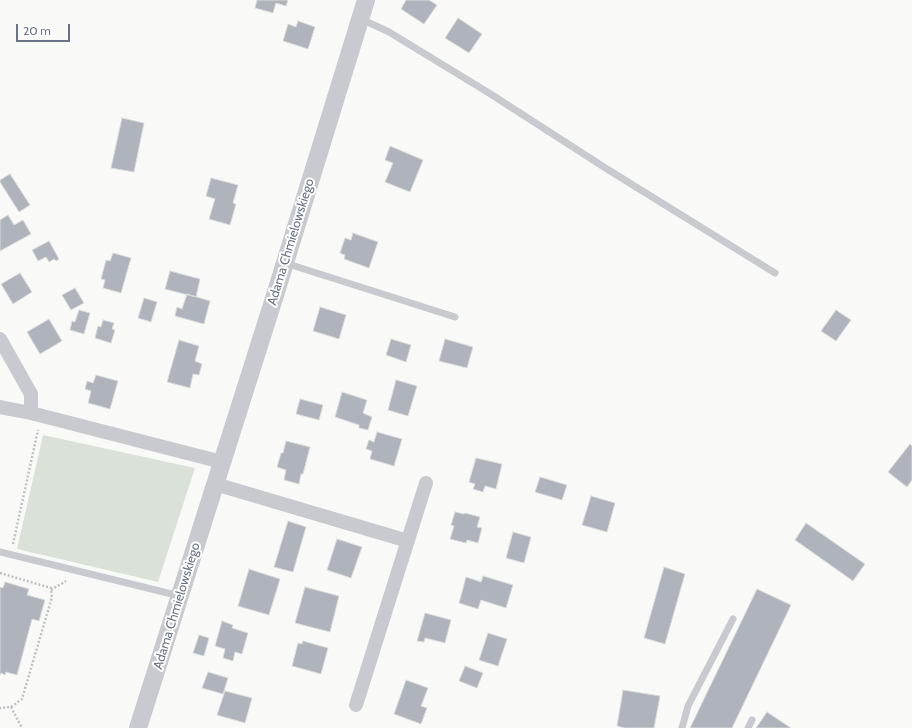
<!DOCTYPE html>
<style>
body{margin:0}
#map{position:relative;width:912px;height:728px;overflow:hidden;background:#f9faf8;font-family:Cabin,sans-serif}
canvas{display:block}
.scale{position:absolute;left:16px;top:24px;width:54px;height:18px;box-sizing:border-box;border:2px solid #697388;border-top:0;padding-left:5px;font-size:12px;line-height:14px;white-space:nowrap;color:#697388;-webkit-text-stroke:3px #fff;paint-order:stroke}
</style>
<div id="map">
<canvas width="912" height="728"></canvas>
<div class="scale">20 m</div>
</div>
<script>
const ctx = document.querySelector('canvas').getContext('2d');
ctx.lineJoin = 'round';
function paint(path, color) { ctx.fillStyle = color; ctx.fill(path, 'evenodd'); }
const shape = rows => new Path2D(rows.map(r => 'M' + r).join(''));
function strokePath(path, color, width, dash) { ctx.strokeStyle = color; ctx.lineWidth = width; ctx.lineCap = dash ? 'butt' : 'round'; ctx.setLineDash(dash || []); ctx.stroke(path); }
function label(font, color, halo, rows, align = 'center') {
  ctx.font = font + ' Cabin,sans-serif'; ctx.lineWidth = 4; ctx.setLineDash([]); ctx.textBaseline = 'middle'; ctx.strokeStyle = halo; ctx.fillStyle = color; for (const [text, x, y, turn = 0] of rows) {
    ctx.save(); ctx.translate(x, y); ctx.rotate((+turn || 0) * Math.PI / 180); ctx.textAlign = isNaN(turn) ? turn : align; if (halo) ctx.strokeText(text, 0, 0); ctx.fillText(text, 0, 0); ctx.restore();
  }
}
const green = shape([
 [43,435,195,468,158,582,17,549]
]);
const building = shape([
 [257,0,288,0,286,6,276,3,273,13,255,8,257,0],
 [406,0,429,0,437,5,424,24,401,9,406,0],
 [458,18,482,34,469,53,445,38,458,18],
 [298,21,315,27,308,49,283,41,288,24,296,27,298,21],
 [122,118,144,123,134,172,111,168,122,118],
 [390,146,423,160,410,192,385,182,393,163,385,160,390,146],
 [10,174,30,205,19,212,0,182,0,180,10,174],
 [211,178,238,185,233,203,236,204,230,225,209,219,215,199,206,196,211,178],
 [8,215,14,225,23,220,31,234,0,251,0,220,8,215],
 [353,233,378,242,369,268,344,259,345,255,340,253,345,238,351,240,353,233],
 [49,241,59,259,56,261,54,259,49,262,46,257,38,261,32,250,49,241],
 [113,253,131,258,121,293,103,288,105,280,101,279,106,260,110,261,113,253],
 [170,271,200,279,196,297,165,289,170,271],
 [20,273,32,292,13,304,1,284,20,273],
 [75,288,84,303,71,310,62,295,75,288],
 [187,294,210,301,204,324,175,316,177,307,182,309,187,294],
 [144,298,157,302,151,322,138,318,144,298],
 [320,307,346,315,339,339,313,331,320,307],
 [79,310,90,313,84,334,70,330,72,321,75,322,79,310],
 [836,310,851,320,836,341,821,331,836,310],
 [49,319,62,341,40,354,27,332,49,319],
 [103,320,114,323,112,329,115,330,111,343,95,338,98,326,101,327,103,320],
 [391,339,411,345,406,362,386,355,391,339],
 [445,339,473,347,467,368,439,361,445,339],
 [179,340,199,346,195,361,202,364,199,375,193,374,190,388,167,382,179,340],
 [96,375,118,381,110,409,88,403,91,391,85,389,87,381,93,383,96,375],
 [396,380,417,386,408,416,388,410,396,380],
 [342,392,367,400,363,413,372,417,368,430,359,428,359,425,335,417,342,392],
 [300,399,323,405,319,420,296,414,300,399],
 [377,432,402,439,394,466,370,459,372,451,366,449,369,440,374,442,377,432],
 [286,441,310,447,303,474,301,474,299,484,284,480,286,470,277,467,281,453,283,453,286,441],
 [910,444,912,446,912,480,907,487,888,472,910,444],
 [476,458,502,464,496,489,485,486,483,492,473,489,475,484,469,482,476,458],
 [540,477,567,485,562,500,535,492,540,477],
 [591,496,615,503,607,532,582,525,591,496],
 [455,512,464,514,465,513,480,517,477,527,482,528,478,543,467,540,466,543,450,539,454,526,451,525,455,512],
 [288,521,306,527,293,572,274,567,288,521],
 [806,523,865,564,853,581,795,540,806,523],
 [513,532,531,537,524,563,506,558,513,532],
 [337,539,362,547,351,578,327,570,337,539],
 [664,567,685,574,665,644,644,638,664,567],
 [249,569,280,579,269,615,238,606,249,569],
 [483,576,513,585,506,608,481,600,478,609,459,603,466,577,481,582,483,576],
 [5,582,29,589,27,595,45,600,39,621,32,619,17,675,6,672,5,675,1,673,0,675,0,587,3,588,5,582],
 [305,587,339,596,330,632,295,623,305,587],
 [757,589,791,605,732,728,690,728,757,589],
 [425,613,451,620,445,643,425,638,424,642,417,641,425,613],
 [222,621,233,625,232,628,248,633,242,654,235,652,233,661,223,658,225,649,215,646,222,621],
 [488,633,507,639,498,666,479,660,488,633],
 [199,635,209,638,204,656,193,653,199,635],
 [303,641,328,648,321,674,292,666,298,643,302,644,303,641],
 [465,666,483,673,477,688,459,681,465,666],
 [208,672,228,678,223,694,202,688,208,672],
 [406,680,428,688,421,706,427,708,421,724,394,714,406,680],
 [623,690,660,696,654,728,625,728,617,726,623,690],
 [225,691,252,698,245,723,217,715,225,691],
 [767,712,791,728,756,728,767,712]
]);
const path = shape([
 [13,544,38,430],
 [0,573,51,588,52,597,22,699,11,707,0,708],
 [51,590,66,581],
 [11,707,22,728]
]);
const service = shape([
 [361,19,389,32,489,93,607,169,775,273],
 [285,263,455,317],
 [0,552,180,596],
 [682,728,688,706,733,619],
 [748,728,752,720]
]);
const minor = shape([
 [0,339,31,394,31,413],
 [0,407,31,413,222,462],
 [215,484,408,541],
 [356,705,426,483]
]);
const tertiary = shape([
 [138,728,276,292,366,0]
]);
const streetNames = [
 ["Adama Chmielowskiego",291,242,-73],
 ["Adama Chmielowskiego",177,606,-73]
];
paint(green, '#dae1d9');
paint(building, '#aeb3bc');
strokePath(building, '#dbdcda', 1);
strokePath(path, '#c0c1c4', 2.5, [2, 2]);
strokePath(service, '#c8cacf', 7);
strokePath(minor, '#c8cacf', 14);
strokePath(tertiary, '#c8cacf', 18);
label('13px', '#697388', '#fff', streetNames);
</script>
